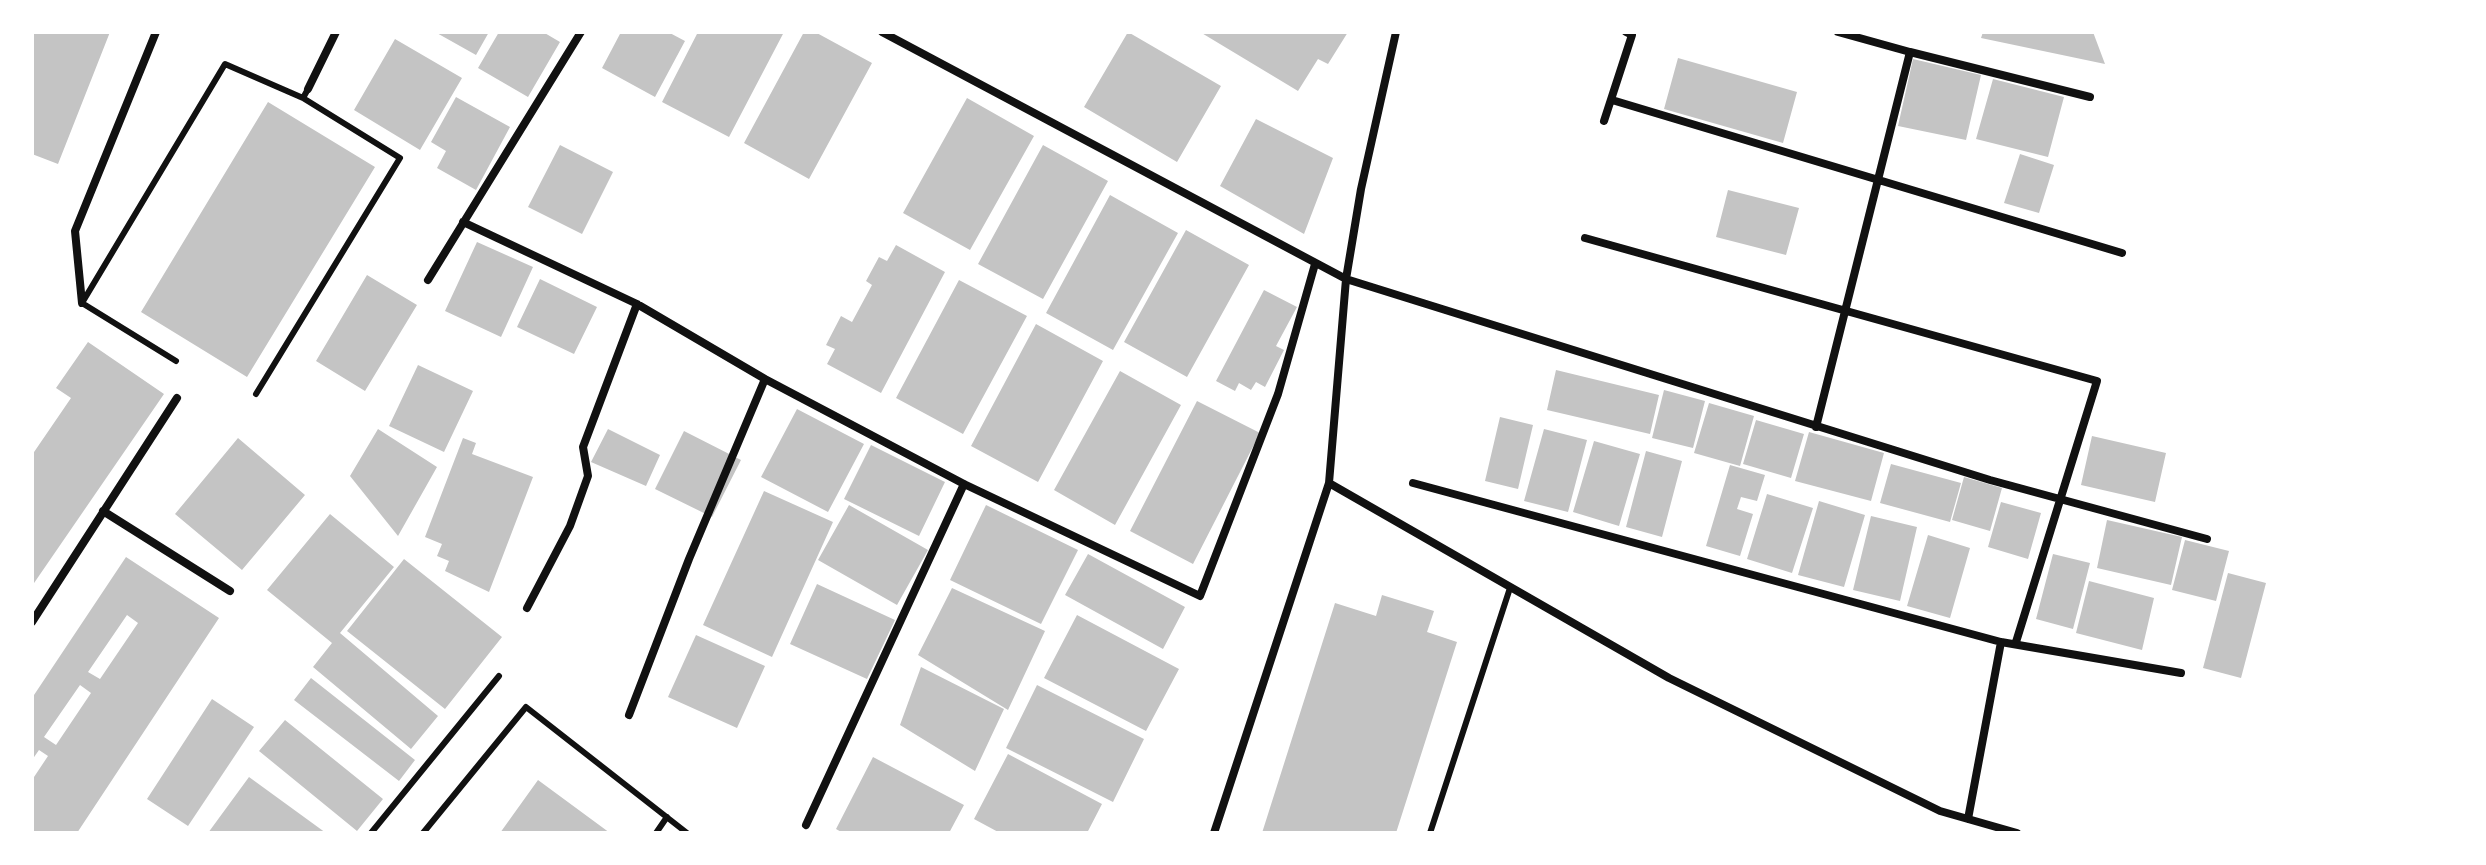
<!DOCTYPE html>
<style>
body{margin:0}
#map{position:relative;width:2486px;height:865px;overflow:hidden;background:#fff;font-family:Manrope,sans-serif}
canvas{display:block}
.frame{position:absolute;inset:0;border:34px solid #fff;pointer-events:none}
</style>
<div id="map">
<canvas width="2486" height="865"></canvas>
<div class="frame"></div>
</div>
<script>
const ctx = document.querySelector('canvas').getContext('2d');
ctx.lineJoin = 'round';
function paint(path, color) { ctx.fillStyle = color; ctx.fill(path, 'evenodd'); }
const shape = rows => new Path2D(rows.map(r => 'M' + r).join(''));
function strokePath(path, color, width, dash) { ctx.strokeStyle = color; ctx.lineWidth = width; ctx.lineCap = dash ? 'butt' : 'round'; ctx.setLineDash(dash || []); ctx.stroke(path); }
const building = shape([
 [32,32,110,32,58,164,32,154],
 [435,32,489,32,476,55],
 [499,32,543,32,560,42,528,97,478,68],
 [621,32,668,32,685,41,655,97,602,68],
 [698,32,784,32,729,137,662,102],
 [804,32,815,32,872,63,809,179,744,143],
 [1128,32,1221,86,1177,162,1084,107],
 [1200,32,1348,32,1328,64,1318,59,1298,91],
 [1983,32,2093,32,2105,64,1981,38],
 [395,39,462,78,420,150,354,110],
 [1678,58,1797,92,1783,143,1664,109],
 [1913,59,1981,75,1966,140,1898,126],
 [1993,79,2064,97,2048,157,1976,139],
 [456,97,510,127,476,190,437,168,446,151,431,142],
 [967,98,1034,136,970,250,903,213],
 [268,102,375,167,247,377,141,312],
 [1256,119,1333,158,1304,234,1220,186],
 [560,145,613,172,582,234,528,207],
 [1043,145,1108,181,1043,299,978,264],
 [2020,154,2054,165,2039,213,2004,203],
 [1728,190,1799,208,1786,255,1716,237],
 [1110,195,1178,233,1113,350,1046,313],
 [1186,230,1249,265,1187,377,1124,342],
 [477,242,533,267,501,337,445,311],
 [896,245,945,272,881,393,827,364,835,349,826,345,841,316,852,322,872,285,866,281,879,257,887,261],
 [367,275,417,305,365,391,316,361],
 [540,279,597,307,574,354,517,327],
 [959,280,1027,316,963,434,896,398],
 [1264,290,1297,307,1276,346,1284,350,1265,387,1256,382,1251,390,1239,383,1235,391,1216,381],
 [1036,324,1103,361,1038,482,971,446],
 [88,342,164,394,32,586,32,455,71,398,56,388],
 [418,365,473,391,444,452,389,426],
 [1556,370,1659,395,1650,434,1547,410],
 [1120,371,1181,405,1115,525,1054,490],
 [1664,390,1705,401,1693,448,1652,438],
 [1197,401,1260,433,1193,564,1130,531],
 [1709,403,1754,416,1740,466,1694,453],
 [797,409,864,444,828,512,761,477],
 [1500,417,1533,425,1518,489,1485,481],
 [1756,420,1804,434,1791,478,1743,464],
 [378,429,437,467,398,536,350,476],
 [608,429,660,455,646,486,591,462],
 [1544,429,1587,440,1568,512,1524,501],
 [684,431,741,460,712,517,655,489],
 [1809,432,1884,453,1871,501,1795,481],
 [2092,436,2166,453,2155,502,2081,485],
 [238,438,305,495,242,570,175,514],
 [463,438,476,443,472,454,533,477,489,592,445,571,449,561,437,556,442,544,425,537],
 [1594,441,1640,454,1619,526,1573,512],
 [871,445,945,482,919,536,844,499],
 [1646,451,1682,461,1662,537,1626,527],
 [1891,464,1961,483,1950,522,1880,503],
 [1730,465,1765,475,1757,501,1741,497,1737,509,1753,514,1740,556,1706,546],
 [1964,477,2002,488,1990,531,1952,520],
 [764,491,833,522,772,657,703,625],
 [1767,494,1813,508,1792,573,1747,559],
 [1819,501,1865,515,1844,587,1798,575],
 [2001,502,2041,513,2028,559,1988,547],
 [849,505,928,550,897,605,818,560],
 [986,505,1078,550,1041,624,950,580],
 [330,514,394,567,340,633,438,716,411,749,313,667,332,643,267,590],
 [1871,516,1917,527,1900,601,1853,590],
 [2107,520,2182,537,2171,585,2097,568],
 [1928,535,1970,548,1950,618,1907,606],
 [2185,540,2229,551,2216,601,2172,590],
 [1088,554,1185,607,1163,649,1065,595],
 [2053,554,2090,563,2073,629,2036,619],
 [126,557,219,618,77,833,32,833,32,780,48,756,39,750,32,760,32,698],
 [127,615,138,623,100,679,88,672],
 [80,685,91,693,56,745,44,737],
 [404,559,502,637,445,709,347,631],
 [2228,573,2266,583,2241,678,2203,668],
 [2089,581,2154,598,2142,650,2076,633],
 [817,584,895,620,867,679,790,644],
 [952,588,1045,631,1008,710,918,655],
 [1382,595,1434,611,1427,632,1457,642,1396,833,1262,833,1335,603,1376,616],
 [1077,615,1179,669,1146,731,1044,678],
 [696,635,765,666,737,728,668,697],
 [921,667,1004,709,975,771,900,725],
 [311,678,415,760,399,781,294,700],
 [1037,685,1144,739,1113,802,1006,748],
 [212,699,254,727,188,826,147,799],
 [285,720,383,799,357,831,259,751],
 [1008,754,1102,804,1087,833,1000,833,974,819],
 [873,757,964,805,949,833,843,833,836,829],
 [249,777,326,833,208,833],
 [538,780,610,833,500,833]
]);
const service = shape([
 [176,361,82,303,225,64,303,98,308,89],
 [256,394,400,158,303,98],
 [371,833,499,676],
 [423,833,526,707,687,833],
 [656,833,667,817],
 [1430,833,1510,588]
]);
const minor = shape([
 [882,32,1346,279,1990,480,2207,539],
 [1838,32,1910,52],
 [308,89,336,32],
 [1612,100,2122,253],
 [1604,121,1632,35,1626,32],
 [463,222,637,304,765,379,964,484,1200,596,1278,394,1315,264],
 [1585,238,2097,381,2016,642],
 [428,280,581,32],
 [82,303,75,231,156,32],
 [1816,427,1910,52,2090,97],
 [1329,483,1669,678,1940,811,2017,833],
 [1413,483,2001,642,2181,673],
 [103,511,230,591],
 [527,608,570,526,588,476,583,447,637,304],
 [32,622,177,398],
 [629,715,689,559,765,379],
 [1968,819,2001,642],
 [806,825,964,484],
 [1214,833,1329,483,1346,279,1361,189,1396,32]
]);
paint(building, '#c4c4c4');
strokePath(service, '#111', 6);
strokePath(minor, '#111', 8);
</script>
